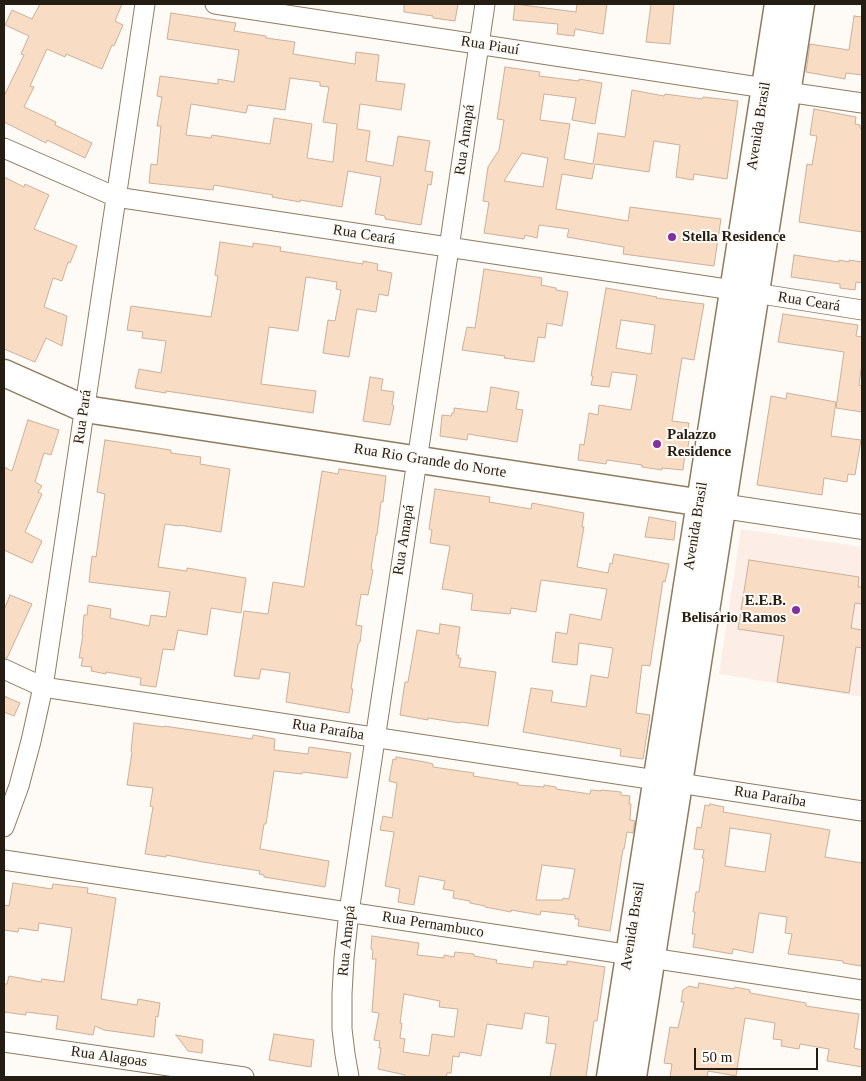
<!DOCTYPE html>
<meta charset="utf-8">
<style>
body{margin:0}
#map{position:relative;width:866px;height:1081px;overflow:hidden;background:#fefaf5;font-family:"Times New Roman",serif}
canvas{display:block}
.frame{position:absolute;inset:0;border:5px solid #241d13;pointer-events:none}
.scale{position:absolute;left:694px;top:1048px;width:124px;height:22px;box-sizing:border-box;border:2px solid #241d13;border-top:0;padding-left:6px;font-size:15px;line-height:18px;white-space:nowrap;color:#241d13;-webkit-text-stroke:4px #fefaf5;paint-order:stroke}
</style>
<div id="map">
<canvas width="866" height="1081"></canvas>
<div class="frame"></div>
<div class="scale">50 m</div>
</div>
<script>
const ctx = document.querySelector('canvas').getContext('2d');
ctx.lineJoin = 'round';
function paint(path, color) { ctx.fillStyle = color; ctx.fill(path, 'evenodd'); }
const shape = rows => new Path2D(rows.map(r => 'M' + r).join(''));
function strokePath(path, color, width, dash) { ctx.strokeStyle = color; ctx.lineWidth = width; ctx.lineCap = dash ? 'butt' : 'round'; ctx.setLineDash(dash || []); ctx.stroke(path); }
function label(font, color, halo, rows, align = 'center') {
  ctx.font = font + ' "Times New Roman",serif'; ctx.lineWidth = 4; ctx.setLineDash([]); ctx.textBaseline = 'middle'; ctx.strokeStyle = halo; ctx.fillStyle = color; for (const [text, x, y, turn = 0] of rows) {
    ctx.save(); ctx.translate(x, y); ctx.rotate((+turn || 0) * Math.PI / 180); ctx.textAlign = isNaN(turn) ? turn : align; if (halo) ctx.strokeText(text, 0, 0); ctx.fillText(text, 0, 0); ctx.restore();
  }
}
const education = shape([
 [741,529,862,547,862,697,719,674]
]);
const building = shape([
 [40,4,122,4,115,21,123,25,114,46,112,45,102,69,66,54,65,57,47,49,30,86,34,87,24,107,56,122,55,125,92,143,85,158,47,140,46,143,4,122,4,96,24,55,21,54,29,36,5,25,12,10,32,19,40,4],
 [404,4,458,4,455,21,433,18,433,16,404,12,404,4],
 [515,4,576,12,577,4,607,4,603,34,575,29,574,36,557,34,558,24,513,20,515,4],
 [651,4,674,4,670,44,646,42,651,4],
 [171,13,236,23,234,31,266,36,266,38,295,42,293,54,355,64,356,52,379,55,376,81,405,84,401,110,360,104,357,129,370,131,366,161,393,166,398,136,430,141,425,171,433,172,431,185,428,184,421,225,385,219,385,216,375,214,381,177,348,171,342,207,300,200,300,202,272,197,273,195,214,185,213,190,149,183,151,164,157,165,161,126,157,126,162,97,157,96,160,76,218,84,218,79,234,82,239,50,167,39,171,13],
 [290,78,320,82,320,86,329,87,323,122,337,124,333,162,307,158,312,124,274,118,270,144,212,135,211,138,186,135,191,104,246,113,248,105,285,110,290,78],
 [854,16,862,17,862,75,846,73,845,79,806,72,810,44,849,50,854,16],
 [505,67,540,72,539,76,579,81,579,79,602,83,595,124,572,120,576,98,544,94,540,120,570,124,564,159,593,164,598,133,625,137,632,90,664,96,665,94,702,99,703,97,738,101,727,179,694,174,693,180,676,177,680,145,654,141,649,172,595,164,592,179,562,174,556,209,628,221,630,207,721,219,714,266,623,254,624,247,567,237,569,229,539,225,537,238,525,235,524,239,484,233,489,202,483,201,488,167,499,150,504,120,497,119,505,67],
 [522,153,548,158,543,187,504,181,522,153],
 [814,109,856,117,855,124,860,125,860,128,862,129,862,232,799,222,807,164,812,165,817,136,810,135,814,109],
 [4,177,24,187,25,184,49,195,34,229,77,246,70,263,68,262,62,281,53,278,44,307,67,316,62,346,46,338,35,362,4,349,4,177],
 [220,242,253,247,253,243,281,247,280,251,363,264,363,261,378,264,377,270,392,273,388,296,379,294,376,312,357,309,349,357,323,353,328,320,335,321,341,290,336,289,337,282,306,277,298,331,269,327,261,384,316,391,313,413,166,391,166,393,135,388,139,369,161,373,166,341,142,338,143,332,127,330,131,306,211,317,218,276,215,275,220,242],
 [794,255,839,262,839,260,849,262,849,260,862,262,862,283,856,282,855,290,840,288,840,284,791,277,794,255],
 [484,269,542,278,541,285,556,288,556,290,568,292,562,326,547,323,545,338,538,337,534,362,504,358,505,356,462,350,467,327,475,328,484,269],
 [606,288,657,297,656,298,704,304,694,360,682,358,672,421,689,423,687,440,689,441,687,453,685,453,683,470,662,468,662,470,642,467,642,465,607,460,606,464,578,460,580,444,584,445,589,413,598,415,599,405,631,410,637,375,612,372,609,387,591,385,593,376,591,376,606,288],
 [621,320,655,325,651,354,616,348,621,320],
 [783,314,858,325,856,336,862,337,862,363,859,385,862,386,862,412,836,408,844,352,778,342,783,314],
 [370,377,383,379,381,390,394,392,392,405,394,406,390,425,363,421,370,377],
 [491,387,519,392,516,409,523,410,517,442,468,434,467,440,440,436,442,415,451,416,452,413,454,413,454,408,487,412,491,387],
 [787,393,836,402,831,436,861,440,855,475,848,474,847,482,824,478,822,495,757,485,771,396,786,399,787,393],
 [28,420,59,430,51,455,44,453,35,482,42,486,38,492,42,494,25,532,42,541,32,563,4,550,4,467,12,471,28,420],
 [105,440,171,450,171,453,201,457,200,464,230,469,221,532,179,525,179,526,165,524,158,567,187,571,187,568,246,578,241,613,211,608,207,635,178,630,174,650,163,649,156,687,140,685,141,678,106,672,106,674,91,671,92,667,81,666,83,658,79,658,83,635,82,635,84,615,87,615,88,605,111,609,110,618,149,626,151,615,166,617,170,592,89,582,92,556,96,557,105,494,97,492,105,440],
 [339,469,386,476,383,502,381,502,377,535,376,535,371,569,373,570,368,595,361,594,356,625,362,626,360,642,358,644,351,689,353,689,349,713,286,702,290,673,261,669,259,679,234,676,244,611,268,614,273,582,304,587,322,471,338,474,339,469],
 [435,489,490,497,489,502,531,509,532,503,584,513,582,527,584,527,577,567,608,573,610,563,612,564,614,554,669,564,665,582,663,581,650,666,642,665,636,713,650,715,643,759,620,756,621,749,523,732,531,688,553,691,551,702,586,707,591,675,608,678,613,648,579,643,577,665,552,662,556,632,567,634,570,614,601,620,607,589,541,580,536,612,511,608,510,614,471,610,473,594,442,589,450,546,430,543,432,530,429,529,435,489],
 [649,517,676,522,674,540,645,537,649,517],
 [749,560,859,577,858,587,862,587,862,604,855,603,851,628,862,630,862,648,856,647,849,693,777,682,784,636,738,629,749,560],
 [10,595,32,604,7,658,4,658,4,610,10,595],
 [440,624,460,627,456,655,459,655,458,658,461,658,459,667,496,672,488,726,461,722,460,723,428,718,428,720,400,715,405,682,408,682,417,630,439,634,440,624],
 [4,696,20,703,14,716,4,712,4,696],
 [134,723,164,727,164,726,252,739,253,735,275,739,274,750,308,754,309,747,351,753,347,778,303,772,302,774,274,771,266,824,264,824,260,849,329,861,325,887,264,877,264,875,259,874,260,871,203,862,166,855,166,857,145,854,153,807,150,806,153,788,127,785,132,752,131,751,134,723],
 [396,757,425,762,433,764,433,767,474,773,473,776,518,783,518,785,544,787,544,785,556,787,556,789,590,794,591,790,601,791,601,790,621,792,621,795,630,796,629,804,631,804,630,820,635,821,633,833,627,832,624,849,623,849,610,931,578,926,579,919,575,919,575,915,541,911,540,915,511,910,511,912,485,907,485,906,470,903,470,901,453,898,454,891,443,889,445,881,419,876,414,905,398,902,400,889,385,886,394,832,380,830,383,816,392,818,397,783,389,781,393,759,396,760,396,757],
 [542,865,575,869,569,899,563,898,563,900,536,900,542,865],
 [710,804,724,807,723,812,830,830,825,857,862,863,862,960,861,966,843,963,843,961,788,954,792,934,785,933,787,917,759,913,753,953,733,949,732,954,693,947,695,934,692,934,695,912,693,912,696,892,699,892,704,858,702,858,704,850,694,849,697,827,701,828,705,805,709,806,710,804],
 [730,828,771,834,765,872,725,866,730,828],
 [13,883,52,889,53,884,88,888,87,893,116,898,101,999,137,1005,138,999,160,1003,158,1017,156,1016,154,1037,104,1030,95,1026,93,1035,56,1029,58,1016,26,1012,26,1015,4,1012,4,984,7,984,9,976,41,982,42,979,64,982,72,928,39,923,38,931,19,928,18,932,4,930,4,905,9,906,13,883],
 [372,936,419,943,417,955,444,958,444,955,454,957,455,952,474,954,474,956,497,960,496,963,533,968,534,961,567,965,567,961,605,967,597,1021,594,1021,586,1077,550,1077,556,1044,546,1043,549,1017,525,1013,522,1029,487,1024,481,1056,460,1052,459,1057,453,1056,451,1073,447,1073,446,1077,405,1077,405,1075,378,1069,381,1048,379,1048,380,1041,374,1040,379,1013,372,1012,376,959,372,959,373,950,371,949,372,936],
 [404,994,440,1001,439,1007,458,1009,454,1037,432,1034,429,1056,403,1052,405,1039,400,1038,402,1023,400,1023,404,994],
 [699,983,734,989,735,987,750,990,750,993,806,1003,806,1006,859,1014,854,1048,862,1050,862,1067,827,1061,829,1049,800,1044,799,1049,781,1046,782,1040,773,1039,775,1023,745,1018,736,1076,708,1071,707,1077,670,1077,672,1064,664,1063,670,1027,678,1028,684,1002,681,1002,683,990,689,986,698,988,699,983],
 [274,1034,314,1040,311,1067,269,1060,274,1034],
 [176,1035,203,1040,202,1053,188,1051,176,1035]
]);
const minor = shape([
 [215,4,765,88],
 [787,92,862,103],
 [4,148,116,197,733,290],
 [755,293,862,310],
 [4,669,43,687,656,780],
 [679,783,862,811],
 [4,827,19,786,31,741,43,687,145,4],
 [4,860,862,990],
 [4,1042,244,1077],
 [349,1077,345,1054,342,1029,342,994,344,958,349,912,449,248,485,4]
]);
const tertiary = shape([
 [722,506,862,527]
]);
const secondary = shape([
 [4,373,85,409,716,505],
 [610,1077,778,4],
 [633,1077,801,4]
]);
const markers = [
 [672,237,5,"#82309f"],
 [657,444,5,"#82309f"],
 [796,610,5,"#82309f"]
];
const streetNames = [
 ["Rua Piauí",490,46,9],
 ["Avenida Brasil",759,126,-81],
 ["Rua Amapá",465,140,-82],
 ["Rua Ceará",364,235,9],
 ["Rua Ceará",809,302,9],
 ["Rua Pará",83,417,-82],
 ["Rua Rio Grande do Norte",430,461,9],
 ["Avenida Brasil",696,526,-81],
 ["Rua Amapá",404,540,-81],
 ["Rua Paraíba",328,730,9],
 ["Rua Paraíba",770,797,9],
 ["Rua Pernambuco",433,925,9],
 ["Avenida Brasil",633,926,-81],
 ["Rua Amapá",347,941,-84],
 ["Rua Alagoas",109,1057,8]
];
const poiNames = [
 ["Stella Residence",682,237],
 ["Palazzo",667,435],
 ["Residence",667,452],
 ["E.E.B.",786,601,"right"],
 ["Belisário Ramos",786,618,"right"]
];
paint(education, '#fceee7');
paint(building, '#f8dcc4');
strokePath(building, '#cbb09a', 1);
strokePath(minor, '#8e7c61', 21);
strokePath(tertiary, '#8e7c61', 26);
strokePath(secondary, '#8e7c61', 29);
strokePath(minor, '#fff', 19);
strokePath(tertiary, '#fff', 24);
strokePath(secondary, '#fff', 26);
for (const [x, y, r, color] of markers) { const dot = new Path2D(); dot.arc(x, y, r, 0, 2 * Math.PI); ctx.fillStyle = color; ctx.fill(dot); strokePath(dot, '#fefaf5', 2); }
label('15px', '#241d13', '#fefaf5', streetNames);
label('bold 15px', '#241d13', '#fefaf5', poiNames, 'left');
</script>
